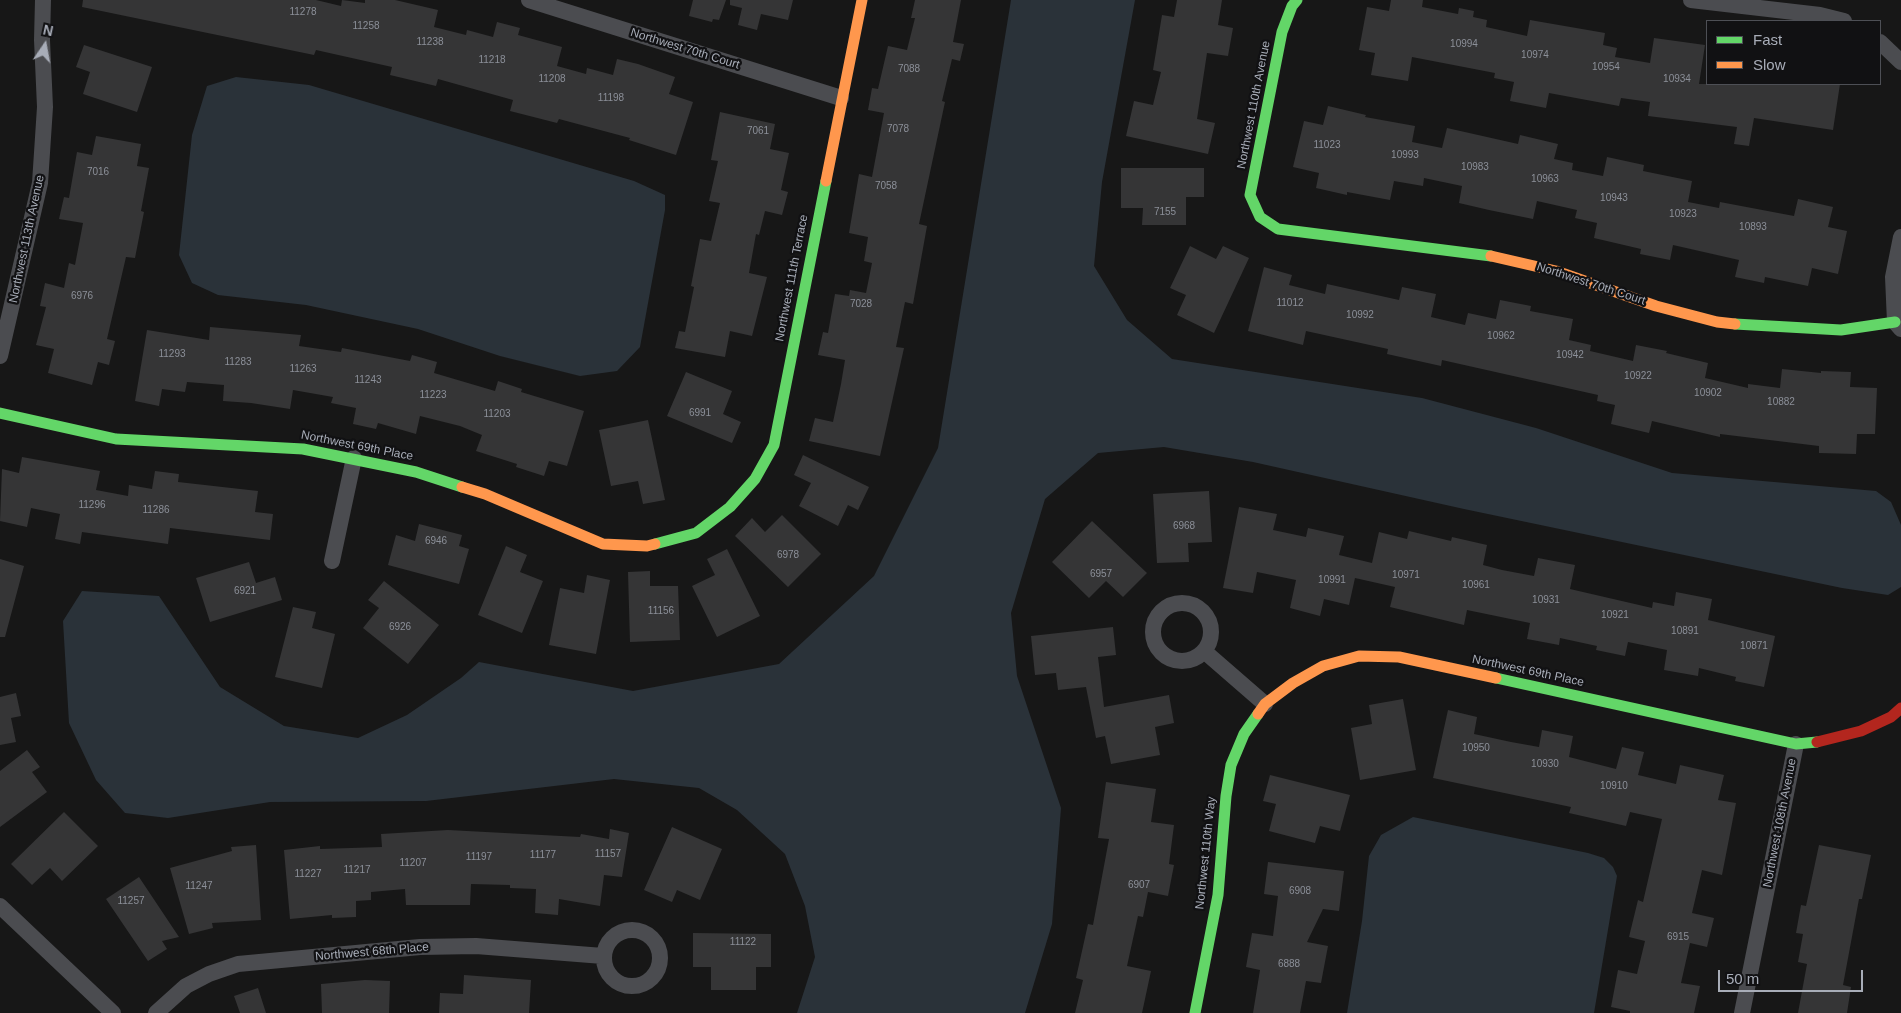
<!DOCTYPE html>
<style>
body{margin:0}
#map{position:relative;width:1901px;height:1013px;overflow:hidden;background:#171717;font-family:Helvetica,sans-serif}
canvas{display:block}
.legend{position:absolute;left:1706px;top:20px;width:175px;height:65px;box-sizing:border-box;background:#111113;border:1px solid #4d4f55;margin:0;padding:6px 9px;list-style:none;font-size:15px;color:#a8adb8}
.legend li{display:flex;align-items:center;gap:10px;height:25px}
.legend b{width:25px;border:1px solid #4d4f55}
.north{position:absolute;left:20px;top:20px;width:50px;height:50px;-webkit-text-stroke:4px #111113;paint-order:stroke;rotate:12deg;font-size:14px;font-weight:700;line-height:20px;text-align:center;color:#a8adb8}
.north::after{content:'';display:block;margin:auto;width:18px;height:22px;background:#a8adb8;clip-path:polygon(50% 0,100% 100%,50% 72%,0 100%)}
.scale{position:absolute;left:1718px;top:970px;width:145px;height:22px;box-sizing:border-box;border:2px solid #a8adb8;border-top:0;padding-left:6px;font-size:15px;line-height:18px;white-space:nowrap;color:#a8adb8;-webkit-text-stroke:4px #111113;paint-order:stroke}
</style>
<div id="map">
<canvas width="1901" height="1013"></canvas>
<ul class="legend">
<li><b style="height:6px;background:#63d668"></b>Fast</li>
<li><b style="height:6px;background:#ff974d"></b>Slow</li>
</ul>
<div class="north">N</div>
<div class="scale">50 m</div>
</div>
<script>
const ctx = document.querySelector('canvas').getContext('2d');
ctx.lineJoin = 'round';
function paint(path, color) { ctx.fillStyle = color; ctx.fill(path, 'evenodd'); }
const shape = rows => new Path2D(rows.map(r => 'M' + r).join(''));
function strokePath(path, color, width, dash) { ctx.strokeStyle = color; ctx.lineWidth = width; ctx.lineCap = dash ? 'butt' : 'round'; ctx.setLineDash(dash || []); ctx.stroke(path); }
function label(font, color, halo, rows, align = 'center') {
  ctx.font = font + ' Helvetica,sans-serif'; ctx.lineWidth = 4.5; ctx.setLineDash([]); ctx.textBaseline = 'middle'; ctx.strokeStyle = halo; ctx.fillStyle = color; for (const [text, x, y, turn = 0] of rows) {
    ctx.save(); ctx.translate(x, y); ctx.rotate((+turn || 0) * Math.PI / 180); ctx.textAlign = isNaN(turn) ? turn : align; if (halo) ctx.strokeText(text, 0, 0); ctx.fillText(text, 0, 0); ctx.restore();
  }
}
const water = shape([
 [1011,0,1135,0,1102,182,1094,266,1127,320,1172,359,1422,398,1536,428,1672,473,1876,491,1891,502,1901,525,1901,587,1888,595,1842,588,1464,509,1253,462,1164,447,1098,453,1045,499,1011,613,1017,676,1061,808,1052,924,1025,1013,797,1013,815,957,805,906,785,854,737,810,699,788,614,779,426,801,270,802,168,818,125,813,96,780,69,723,63,621,82,591,159,596,220,687,284,726,358,738,407,715,461,678,479,662,633,691,779,664,874,576,938,448],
 [236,77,309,85,634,181,665,195,665,210,640,347,617,371,580,376,500,356,418,329,306,305,218,295,192,283,179,255,192,135,207,86],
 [1413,817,1588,853,1604,858,1613,867,1617,876,1594,1013,1347,1013,1362,921,1369,856,1381,835]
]);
const building = shape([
 [83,0,316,0,341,6,342,0,365,3,365,0,395,0,438,10,434,27,466,35,467,30,493,37,497,22,520,28,518,35,562,47,557,66,586,74,587,68,613,75,617,59,638,64,675,77,669,94,693,102,676,155,629,140,630,138,559,119,557,123,510,111,513,100,438,79,436,86,390,75,392,67,316,50,314,55,82,7],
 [693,0,726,0,719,20,713,19,712,22,689,16],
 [730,0,793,0,788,20,761,14,757,30,738,25,742,8,730,5],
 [915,0,961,0,953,42,964,44,960,61,952,59,942,101,945,102,919,224,927,226,913,304,905,302,896,347,904,348,880,456,809,441,815,418,833,422,841,384,845,360,818,355,823,332,828,333,835,294,849,296,850,290,866,293,872,263,864,261,868,237,849,233,859,174,872,177,884,113,868,110,872,88,878,89,888,46,907,50,915,18,911,18],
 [1177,0,1222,0,1218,25,1233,28,1228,56,1207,53,1197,119,1215,123,1208,154,1126,136,1134,101,1153,105,1161,72,1153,70,1162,15,1174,17],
 [1391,0,1423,0,1422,7,1458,14,1459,8,1474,11,1473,17,1487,20,1486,27,1527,36,1530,20,1605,33,1603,45,1617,48,1615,57,1650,63,1654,38,1705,45,1699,84,1840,84,1833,130,1754,118,1749,146,1734,144,1737,127,1648,116,1650,102,1621,98,1619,106,1549,93,1546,108,1510,101,1514,82,1494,78,1495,73,1412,57,1408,81,1371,75,1375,53,1359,50,1367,7,1389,11],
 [84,45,152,67,137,112,83,94,90,72,76,67],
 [1328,106,1366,115,1365,117,1415,126,1412,142,1442,148,1447,128,1518,144,1520,135,1558,144,1554,159,1573,163,1572,170,1603,176,1607,157,1644,165,1643,171,1692,181,1688,202,1719,208,1720,202,1794,216,1798,199,1833,207,1828,227,1847,231,1838,274,1812,268,1808,286,1765,277,1764,283,1735,277,1739,260,1673,245,1670,260,1640,254,1641,249,1594,238,1597,223,1575,218,1577,210,1537,201,1533,219,1489,210,1459,203,1462,186,1424,178,1423,186,1394,181,1390,200,1347,192,1347,195,1316,188,1319,173,1293,167,1304,121,1323,125],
 [720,112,775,124,770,149,789,153,781,190,788,192,782,215,765,211,759,235,756,234,749,273,767,277,752,336,730,331,725,357,675,348,679,331,685,332,694,287,691,286,700,239,711,241,720,203,709,201,718,161,711,160],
 [96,136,141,144,137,166,149,168,141,211,144,212,135,258,126,257,107,339,115,341,109,365,98,362,92,385,48,373,54,349,36,345,46,307,40,306,45,283,64,288,69,263,75,265,83,223,59,219,64,197,69,198,77,152,92,155],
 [1121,168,1204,168,1204,197,1186,197,1186,225,1142,225,1143,208,1121,208],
 [1190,246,1216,259,1223,246,1249,258,1214,333,1177,315,1186,295,1170,288],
 [1264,267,1292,275,1289,285,1325,294,1327,284,1399,300,1402,287,1436,294,1431,317,1465,325,1468,313,1496,319,1500,300,1531,306,1530,311,1573,319,1569,340,1591,345,1590,351,1633,361,1636,345,1667,351,1666,353,1708,363,1705,378,1748,388,1748,384,1780,388,1782,369,1821,373,1821,371,1851,372,1850,387,1877,388,1875,434,1857,434,1856,454,1819,453,1819,446,1720,434,1720,437,1652,421,1649,433,1611,424,1615,405,1597,401,1598,395,1442,360,1441,366,1387,354,1388,349,1306,331,1303,345,1248,331],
 [210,327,301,335,299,346,341,352,342,348,410,361,412,355,437,362,434,373,495,391,498,381,522,389,521,392,584,411,567,466,549,461,544,476,516,467,517,464,476,451,482,435,460,426,420,416,416,434,378,423,376,429,353,424,356,408,331,403,333,397,293,390,290,409,251,403,223,401,224,385,187,382,185,392,162,389,159,406,135,401,147,330,209,340],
 [686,372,732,391,723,414,741,422,732,443,667,416],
 [648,420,665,500,643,504,638,481,611,486,599,430],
 [803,455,869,487,858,510,848,505,838,526,799,506,811,483,794,475],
 [22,457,100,471,96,490,128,496,129,485,152,489,155,471,179,474,178,482,258,491,255,512,273,514,270,540,170,528,168,544,82,532,80,544,55,539,60,514,31,508,27,527,0,521,2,469,19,473],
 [1209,491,1212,542,1188,543,1189,562,1157,563,1153,494],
 [1239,507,1277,514,1273,530,1306,537,1308,528,1344,536,1339,555,1372,563,1379,532,1407,539,1409,531,1451,541,1452,537,1487,545,1483,565,1502,570,1534,576,1538,558,1575,565,1570,589,1652,608,1653,602,1674,606,1676,592,1712,599,1708,620,1775,636,1764,687,1735,681,1736,677,1699,668,1698,676,1664,670,1667,650,1628,642,1625,656,1596,650,1597,646,1560,638,1559,645,1527,639,1530,623,1467,610,1464,625,1390,607,1395,587,1355,578,1349,605,1324,599,1320,616,1290,608,1296,580,1257,572,1253,593,1223,588],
 [782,515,821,554,788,587,735,536,752,518,765,532],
 [1092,521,1147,573,1123,597,1106,581,1089,598,1052,562],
 [419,524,462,535,459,546,469,549,459,584,388,565,396,535,415,541],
 [506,546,527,555,520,572,543,581,522,633,478,615],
 [727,549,760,616,717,637,692,586,715,575,707,559],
 [0,559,24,566,5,637,0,637],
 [249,562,256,583,275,577,282,600,210,622,196,578],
 [650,571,650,586,678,586,680,640,630,642,628,572],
 [587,575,610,580,596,654,549,645,560,588,584,593],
 [384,581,439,625,408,664,363,628,379,608,368,600],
 [293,607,316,612,312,628,335,634,322,688,275,677],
 [1113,627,1116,655,1098,657,1104,707,1169,695,1174,723,1155,727,1160,755,1111,764,1105,736,1096,738,1086,687,1058,690,1056,673,1035,675,1031,636],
 [16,693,21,716,11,718,16,742,0,745,0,697],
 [1403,699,1416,770,1360,780,1351,728,1372,724,1369,705],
 [1448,710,1477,717,1474,734,1511,742,1539,747,1542,730,1573,736,1569,757,1616,769,1622,747,1644,752,1638,775,1676,784,1680,765,1724,775,1718,800,1736,803,1722,875,1702,870,1692,913,1714,918,1707,947,1690,943,1681,983,1700,986,1694,1013,1630,1013,1630,1011,1611,1007,1618,970,1637,974,1645,941,1629,937,1638,900,1643,902,1662,819,1630,812,1626,826,1569,813,1571,807,1433,778],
 [27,750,40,767,32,772,47,792,0,827,0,771],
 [1270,775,1350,795,1340,831,1320,826,1315,843,1269,831,1276,804,1263,801],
 [1106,782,1156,789,1151,822,1174,825,1169,864,1174,865,1168,896,1148,892,1143,917,1138,916,1127,966,1151,971,1142,1013,1075,1013,1083,980,1076,978,1088,924,1093,925,1109,839,1098,838],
 [64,812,98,846,62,881,50,868,32,885,11,864],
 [672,827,722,849,700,900,677,890,672,902,644,890],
 [610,829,629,833,622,877,604,875,600,906,559,899,558,915,535,913,536,889,510,888,510,885,471,884,470,905,406,905,405,889,371,892,371,900,356,901,356,917,332,918,332,915,290,919,284,850,320,846,320,849,382,847,381,834,448,830,580,837,581,834,609,839],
 [256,845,261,920,212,923,213,928,189,934,170,868,232,851,231,847],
 [1819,845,1871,855,1862,899,1859,899,1843,985,1851,987,1847,1013,1798,1013,1807,964,1798,962,1803,934,1796,933,1801,905,1806,906],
 [1268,862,1344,871,1339,911,1323,909,1307,942,1328,946,1321,983,1306,981,1300,1013,1253,1013,1260,970,1246,967,1252,933,1273,936,1278,896,1264,894],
 [139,877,179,937,162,941,167,949,148,961,106,899],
 [693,933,771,934,771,967,756,967,756,990,711,990,711,967,693,967],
 [464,975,531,980,529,1013,439,1013,440,993,463,994],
 [365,980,390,981,389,1013,322,1013,321,984],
 [258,988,266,1013,240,1013,234,996]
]);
const street = shape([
 [529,0,841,98],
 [1691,0,1820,15,1844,21],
 [1880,42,1901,62],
 [1901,329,1895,322,1893,277,1901,237],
 [0,356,40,183,45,107,42,40,43,0],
 [332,561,354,458],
 '1153 632a29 29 0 1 1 58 0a29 29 0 1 1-58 0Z',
 [1204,651,1265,704],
 [0,906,113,1013],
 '604 958a28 28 0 1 1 56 0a28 28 0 1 1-56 0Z',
 [156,1013,186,986,209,974,238,964,420,947,476,946,603,956],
 [1742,1013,1796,744]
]);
const fast = shape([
 [1297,0,1292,6,1282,32,1250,195,1260,217,1278,229,1491,256],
 [1735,324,1841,330,1895,322],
 [0,413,116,439,303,449,416,472,462,487],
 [655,544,696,533,730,507,755,479,774,445,826,181],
 [1496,678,1796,744,1817,742],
 [1195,1013,1218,895,1226,796,1231,765,1244,734,1258,714]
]);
const slow = shape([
 [826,181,862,0],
 [1491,256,1556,271,1656,306,1717,322,1735,324],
 [462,487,485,494,603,544,647,546,655,544],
 [1258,714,1265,704,1293,683,1323,666,1359,656,1399,657,1496,678]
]);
const jam = shape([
 [1817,742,1861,731,1891,717,1901,708]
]);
const numberNames = [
 ["11278",303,12],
 ["11258",366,26],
 ["11238",430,42],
 ["10994",1464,44],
 ["10974",1535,55],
 ["11218",492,60],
 ["10954",1606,67],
 ["7088",909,69],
 ["11208",552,79],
 ["10934",1677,79],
 ["11198",611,98],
 ["7078",898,129],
 ["7061",758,131],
 ["11023",1327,145],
 ["10993",1405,155],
 ["10983",1475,167],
 ["7016",98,172],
 ["10963",1545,179],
 ["7058",886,186],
 ["10943",1614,198],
 ["7155",1165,212],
 ["10923",1683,214],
 ["10893",1753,227],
 ["6976",82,296],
 ["11012",1290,303],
 ["7028",861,304],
 ["10992",1360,315],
 ["10962",1501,336],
 ["11293",172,354],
 ["10942",1570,355],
 ["11283",238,362],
 ["11263",303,369],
 ["10922",1638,376],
 ["11243",368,380],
 ["10902",1708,393],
 ["11223",433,395],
 ["10882",1781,402],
 ["6991",700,413],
 ["11203",497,414],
 ["11296",92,505],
 ["11286",156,510],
 ["6968",1184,526],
 ["6946",436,541],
 ["6978",788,555],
 ["6957",1101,574],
 ["10971",1406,575],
 ["10991",1332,580],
 ["10961",1476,585],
 ["6921",245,591],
 ["10931",1546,600],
 ["11156",661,611],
 ["10921",1615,615],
 ["6926",400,627],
 ["10891",1685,631],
 ["10871",1754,646],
 ["10950",1476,748],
 ["10930",1545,764],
 ["10910",1614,786],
 ["11157",608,854],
 ["11177",543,855],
 ["11197",479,857],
 ["11207",413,863],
 ["11217",357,870],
 ["11227",308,874],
 ["6907",1139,885],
 ["11247",199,886],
 ["6908",1300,891],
 ["11257",131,901],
 ["6915",1678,937],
 ["11122",743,942],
 ["6888",1289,964]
];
const streetNames = [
 ["Northwest 70th Court",685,49,17],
 ["Northwest 110th Avenue",1254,105,-79],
 ["Northwest 113th Avenue",27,239,-78],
 ["Northwest 111th Terrace",792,278,-79],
 ["Northwest 70th Court",1591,284,18],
 ["Northwest 69th Place",357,446,11],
 ["Northwest 69th Place",1528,671,12],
 ["Northwest 108th Avenue",1780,823,-79],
 ["Northwest 110th Way",1206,853,-84],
 ["Northwest 68th Place",372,952,-5]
];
paint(water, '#2a3239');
paint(building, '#353536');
strokePath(street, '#4b4c50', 16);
strokePath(fast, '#63d668', 11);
strokePath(slow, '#ff974d', 11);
strokePath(jam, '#b3261e', 11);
label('10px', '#8b8f98', null, numberNames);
label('12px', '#a8adb8', '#111113', streetNames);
</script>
